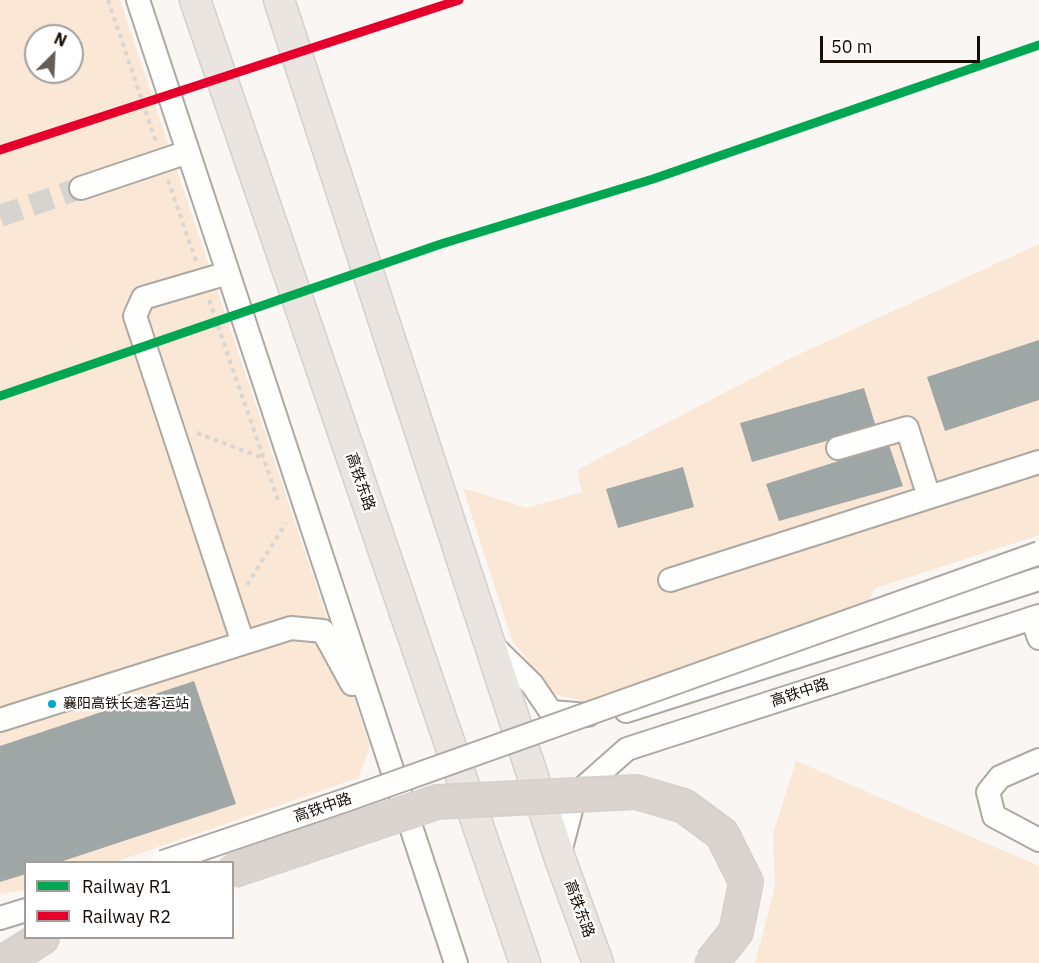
<!DOCTYPE html>
<meta charset="utf-8">
<style>
body{margin:0}
#map{position:relative;width:1039px;height:963px;overflow:hidden;background:#f9f6f3;font-family:"IBM Plex Sans",sans-serif}
canvas{display:block}
.legend{position:absolute;left:24px;top:861px;width:210px;height:78px;box-sizing:border-box;background:#fff;border:2px solid #a29e9b;margin:0;padding:8px 10px;list-style:none;font-size:18px;color:#160c04}
.legend li{display:flex;align-items:center;gap:12px;height:30px}
.legend b{width:30px;border:2px solid #a29e9b}
.north{position:absolute;left:24px;top:24px;width:60px;height:60px;box-sizing:border-box;background:#fff;border:2px solid #a29e9b;border-radius:50%;rotate:24deg;font-size:16px;font-weight:700;line-height:24px;text-align:center;color:#160c04}
.north::after{content:'';display:block;margin:auto;width:21px;height:27px;background:#655e58;clip-path:polygon(50% 0,100% 100%,50% 72%,0 100%)}
.scale{position:absolute;left:820px;top:36px;width:160px;height:27px;box-sizing:border-box;border:3px solid #160c04;border-top:0;padding-left:8px;font-size:18px;line-height:21px;white-space:nowrap;color:#160c04;-webkit-text-stroke:4px #fff;paint-order:stroke}
</style>
<div id="map">
<canvas width="1039" height="963"></canvas>
<ul class="legend">
<li><b style="height:8px;background:#00a651"></b>Railway R1</li>
<li><b style="height:8px;background:#e4002b"></b>Railway R2</li>
</ul>
<div class="north">N</div>
<div class="scale">50 m</div>
</div>
<script>
const ctx = document.querySelector('canvas').getContext('2d');
ctx.lineJoin = 'round';
function paint(path, color) { ctx.fillStyle = color; ctx.fill(path, 'evenodd'); }
const shape = rows => new Path2D(rows.map(r => 'M' + r).join(''));
function strokePath(path, color, width, dash) { ctx.strokeStyle = color; ctx.lineWidth = width; ctx.lineCap = dash ? 'butt' : 'round'; ctx.setLineDash(dash || []); ctx.stroke(path); }
function label(font, color, halo, rows, align = 'center') {
  ctx.font = font + ' "IBM Plex Sans","Noto Sans SC",sans-serif'; ctx.lineWidth = 5; ctx.setLineDash([]); ctx.textBaseline = 'middle'; ctx.strokeStyle = halo; ctx.fillStyle = color; for (const [text, x, y, turn = 0] of rows) {
    ctx.save(); ctx.translate(x, y); ctx.rotate((+turn || 0) * Math.PI / 180); ctx.textAlign = isNaN(turn) ? turn : align; if (halo) ctx.strokeText(text, 0, 0); ctx.fillText(text, 0, 0); ctx.restore();
  }
}
const green = shape([
 [0,0,120,0,370,746,358,778,115,862,26,862,25,890,0,894],
 [36,36,72,36,72,72,36,72],
 [1039,244,1039,535,876,588,866,605,588,702,552,694,512,640,463,488,527,508,582,492,577,470,791,358],
 [796,761,1039,866,1039,963,755,963,775,886,773,834]
]);
const building = shape([
 [1039,340,1039,400,945,431,927,377],
 [864,388,876,427,752,462,740,423],
 [889,445,903,486,779,521,766,484],
 [683,467,694,507,618,528,606,489],
 [194,681,236,804,60,862,26,862,26,874,0,882,0,746]
]);
const minorTunnel = shape([
 [0,216,81,188]
]);
const path = shape([
 [108,0,156,142],
 [168,180,196,261],
 [209,300,279,503],
 [197,433,263,458],
 [247,585,286,523]
]);
const minor = shape([
 [138,0,456,963],
 [81,188,188,152],
 [228,273,143,298,135,316,243,643],
 [838,448,907,428,929,497],
 [670,580,1039,462],
 [1032,618,1039,638],
 [491,644,532,684,551,712,588,715],
 [626,711,1039,579],
 [0,720,291,628,323,631,352,684],
 [1039,760,1000,777,988,792,994,816,1039,840],
 [559,856,575,795,627,749,1039,616],
 [0,918,26,910]
]);
const major = shape([
 [195,0,525,963],
 [279,0,559,856,598,963]
]);
const highway = shape([
 [2,963,42,938]
]);
const minorBridge = shape([
 [163,862,346,800,1039,553]
]);
const highwayBridge = shape([
 [232,871,437,802,636,792,684,806,722,834,746,882,736,932,711,963]
]);
const rail1 = shape([
 [0,396,441,244,653,179,1039,45]
]);
const rail2 = shape([
 [0,150,459,0]
]);
const markers = [
 [52,704,5,"#00a9ce"]
];
const busNames = [
 ["襄阳高铁长途客运站",63,704]
];
const streetNames = [
 ["高铁东路",360,482,71],
 ["高铁中路",800,693,-18],
 ["高铁中路",323,808,-19],
 ["高铁东路",579,909,70]
];
paint(green, '#fbe7d5');
paint(building, '#9fa6a6');
strokePath(minorTunnel, '#d7d3cf', 22, [22, 11]);
strokePath(minor, '#aea8a2', 26);
strokePath(major, '#d3d0ce', 33);
strokePath(highway, '#d3d0ce', 36);
strokePath(path, '#d8d7d5', 4, [4.5, 4.5]);
strokePath(minor, '#fefefd', 22);
strokePath(major, '#eae5e0', 30);
strokePath(highway, '#dbd4ce', 33);
strokePath(minorBridge, '#aea8a2', 26, []);
strokePath(highwayBridge, '#d3d0ce', 36, []);
strokePath(minorBridge, '#fefefd', 22);
strokePath(highwayBridge, '#dbd4ce', 33);
strokePath(rail1, '#00a651', 9);
strokePath(rail2, '#e4002b', 9);
for (const [x, y, r, color] of markers) { const dot = new Path2D(); dot.arc(x, y, r, 0, 2 * Math.PI); ctx.fillStyle = color; ctx.fill(dot); strokePath(dot, '#fff', 2); }
label('14px', '#160c04', '#fff', busNames, 'left');
label('15px', '#160c04', '#fff', streetNames);
</script>
